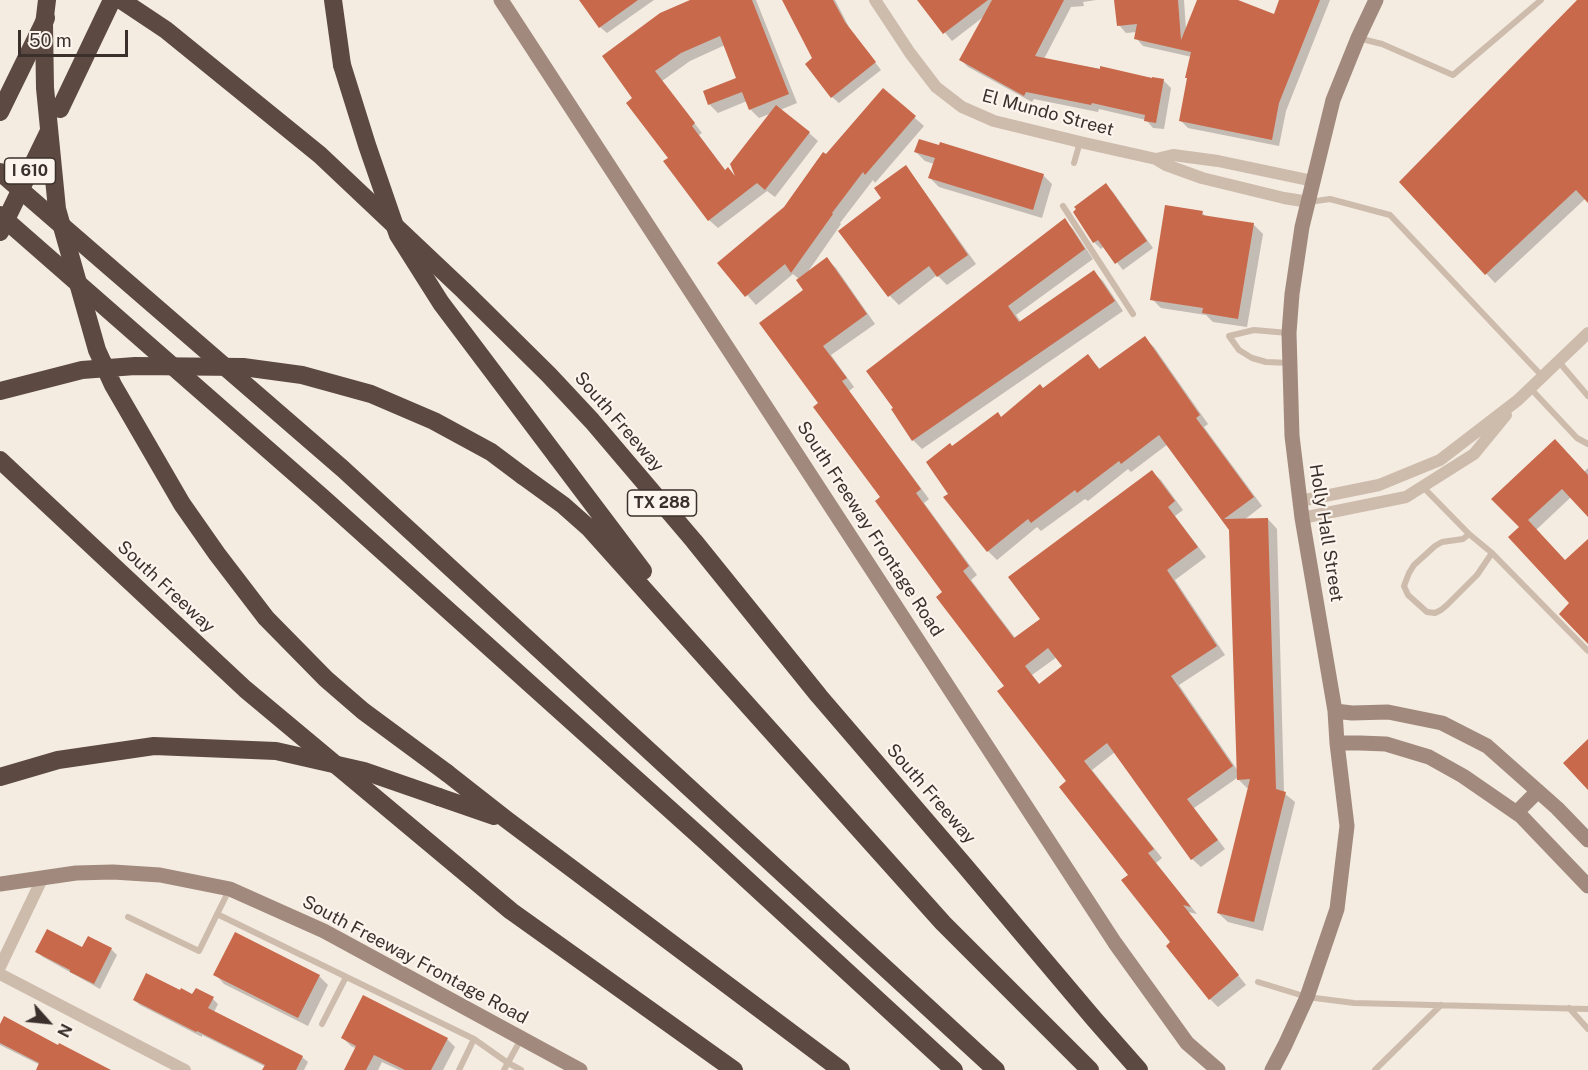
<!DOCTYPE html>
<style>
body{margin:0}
#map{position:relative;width:1588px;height:1070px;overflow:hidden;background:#f4ebe1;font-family:"Public Sans",sans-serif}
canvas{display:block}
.north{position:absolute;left:18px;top:992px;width:60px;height:60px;-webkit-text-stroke:4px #fbf5ee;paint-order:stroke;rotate:117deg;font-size:16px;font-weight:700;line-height:24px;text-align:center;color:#3b302b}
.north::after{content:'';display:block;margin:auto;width:21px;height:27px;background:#3b302b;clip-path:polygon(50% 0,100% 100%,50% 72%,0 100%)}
.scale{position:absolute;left:18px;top:30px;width:110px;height:27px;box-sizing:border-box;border:3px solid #3b302b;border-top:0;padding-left:8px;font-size:18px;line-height:21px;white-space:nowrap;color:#3b302b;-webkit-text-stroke:4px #fbf5ee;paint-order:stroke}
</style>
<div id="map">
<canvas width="1588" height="1070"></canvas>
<div class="north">N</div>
<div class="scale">50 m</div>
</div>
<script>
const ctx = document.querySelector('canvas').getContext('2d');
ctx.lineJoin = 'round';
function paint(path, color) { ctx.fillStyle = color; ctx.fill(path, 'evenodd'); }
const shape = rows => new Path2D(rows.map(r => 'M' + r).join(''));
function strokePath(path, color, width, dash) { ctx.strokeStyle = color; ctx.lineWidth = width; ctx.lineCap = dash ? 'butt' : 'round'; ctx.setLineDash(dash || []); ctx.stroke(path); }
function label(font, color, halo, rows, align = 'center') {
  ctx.font = font + ' "Public Sans",sans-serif'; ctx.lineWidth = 4.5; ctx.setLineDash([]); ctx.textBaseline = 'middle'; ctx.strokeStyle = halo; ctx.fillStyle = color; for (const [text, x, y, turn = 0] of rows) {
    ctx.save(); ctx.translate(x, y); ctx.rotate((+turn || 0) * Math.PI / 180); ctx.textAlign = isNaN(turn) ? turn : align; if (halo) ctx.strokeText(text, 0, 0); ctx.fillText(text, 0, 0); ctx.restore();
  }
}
const shadow = shape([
 [581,0,654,0,607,33,600,27],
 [694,0,756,0,797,103,780,110,809,133,818,141,775,197,767,191,718,228,709,220,634,99],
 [725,45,738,79,709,104,718,113,747,101,750,109,759,118,772,113,737,179,726,171,699,135,702,133,662,81,690,61],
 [784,0,835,0,851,31,881,70,839,103,832,97,814,58],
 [918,0,1096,0,1083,2,1084,6,1071,7,1044,59,1163,80,1171,88,1164,129,1153,128,1146,120,1099,109,1098,112,1034,99,1032,102,968,67,961,60,986,15,952,41],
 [1116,0,1184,0,1186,30,1198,0,1234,0,1274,16,1281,0,1330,0,1286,111,1279,146,1188,128,1180,120,1189,80,1186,77,1192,57,1143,46,1136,38,1137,32,1126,33,1119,25],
 [1579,0,1588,0,1588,201,1586,198,1495,283,1401,182],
 [883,90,924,126,875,183,873,180,840,223,841,224,807,273,827,259,836,268,875,324,831,355,854,387,849,391,929,499,924,503,977,575,971,580,1016,639,1042,620,1152,472,1161,480,1183,510,1175,516,1206,557,1175,580,1225,655,1179,685,1238,771,1231,529,1168,444,1131,472,1128,469,1088,501,1085,499,1041,531,1037,527,997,560,988,551,950,494,952,447,1002,418,1088,356,1100,369,1144,338,1154,347,1208,424,1204,427,1262,506,1244,520,1268,519,1277,529,1284,793,1295,802,1263,931,1228,922,1218,913,1250,788,1247,788,1237,778,1194,808,1225,849,1201,867,1192,859,1115,752,1092,770,1162,858,1156,863,1197,914,1188,912,1246,985,1218,1007,1210,999,821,403,805,290,799,279,793,274,756,305,719,263,777,220,827,156],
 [1057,657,1064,667,1040,685,1032,675],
 [916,152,1043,175,1052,184,1042,218,939,187,930,178,934,164,925,161],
 [905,167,914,177,976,264,947,285,937,275,899,305,890,296,883,198],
 [1106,185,1113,192,1153,248,1123,270,1104,246,1101,249,1094,242,1075,212],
 [1202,213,1207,217,1254,225,1263,234,1247,327,1213,322,1206,315,1161,308,1152,299],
 [1064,220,1073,229,1093,259,1016,315,1021,322,1094,272,1103,281,1123,311,922,449,913,440],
 [1588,468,1588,515,1571,497,1536,530,1566,562,1588,541,1588,641,1571,603,1521,527,1493,499,1584,472],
 [88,938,112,950,117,955,100,989,43,957,37,952,83,949],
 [215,974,319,976,328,985,308,1026,224,984],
 [193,996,213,999,218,1004,214,1012,302,1057,308,1062,304,1070,268,1070,266,1067,202,1035,202,1037,140,1005,134,1000],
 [0,1028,106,1070,37,1070,40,1065,0,1045],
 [343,1038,447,1039,455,1047,443,1070,399,1070,382,1062,378,1070,345,1070,357,1049,351,1046]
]);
const building = shape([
 [579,0,638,0,599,28],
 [690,0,752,0,789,94,749,110,742,92,708,105,703,91,736,78,720,36,681,53,655,71,695,123,692,126,725,170,728,167,735,176,730,164,776,105,810,132,765,190,757,183,708,221,663,161,668,158,626,103,632,98,602,56,660,13],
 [782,0,833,0,845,22,876,62,831,98,805,64,812,58],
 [917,0,988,0,943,34],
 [992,0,1064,0,1035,56,1100,69,1100,66,1152,78,1152,77,1164,79,1156,123,1144,121,1145,115,1092,103,1091,105,1026,92,1024,96,959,60],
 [1114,0,1178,0,1181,40,1197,0,1238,0,1274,14,1279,0,1320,0,1279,103,1272,140,1179,121,1187,78,1185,78,1191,52,1134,39,1137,24,1117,26],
 [1577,0,1588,0,1588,203,1576,190,1485,275,1399,182],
 [883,88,916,116,865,175,863,172,832,213,833,214,791,273,785,264,745,297,717,263,784,207,823,152,826,154],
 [919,139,939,145,940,142,1044,174,1033,210,928,178,935,158,914,152],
 [906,165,968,255,937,277,929,266,888,297,838,231,881,198,874,188],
 [1106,183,1147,241,1115,264,1098,240,1093,243,1073,212,1076,209,1074,207],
 [1165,205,1203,211,1202,215,1254,223,1238,319,1202,313,1203,308,1150,300],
 [1065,218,1085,249,1008,306,1019,322,1094,270,1115,301,912,441,891,409,893,408,866,371],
 [827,257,867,314,823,346,847,378,842,381,921,489,916,493,969,566,963,571,1014,638,1040,619,1008,577,1152,470,1175,501,1168,507,1198,547,1167,570,1217,646,1171,676,1233,766,1187,799,1218,840,1191,860,1107,743,1084,761,1154,849,1148,853,1191,907,1183,905,1239,975,1209,1000,1166,946,1170,942,1121,880,1128,875,1059,787,1066,781,997,691,1004,686,936,597,942,592,875,501,880,497,813,407,818,403,759,323,803,290,796,280],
 [1048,648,1062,666,1039,684,1025,666],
 [1145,336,1200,415,1196,418,1254,497,1224,519,1268,518,1276,789,1286,792,1254,922,1217,913,1250,779,1237,780,1229,530,1159,435,1121,464,1119,461,1077,493,1075,490,1031,523,1028,519,987,552,943,497,948,494,926,462,950,443,952,446,998,412,1001,417,1040,384,1043,388,1088,354,1099,369],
 [1555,439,1588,475,1588,517,1562,489,1528,520,1565,560,1588,539,1588,644,1559,614,1569,603,1508,537,1519,527,1491,499],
 [1588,739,1588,790,1563,763],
 [47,929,82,947,88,936,112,948,94,984,70,972,70,970,35,952],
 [235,932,320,975,298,1018,213,975],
 [146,973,180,990,181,988,192,994,196,988,214,997,208,1008,303,1056,296,1070,262,1070,265,1065,197,1031,196,1032,133,1000],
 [363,995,448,1038,431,1070,405,1070,374,1055,366,1070,344,1070,356,1046,341,1038],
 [4,1016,58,1045,59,1043,111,1070,36,1070,39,1063,0,1043,0,1024]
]);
const lane = shape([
 [1358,38,1382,44,1453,75,1541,0],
 [1074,163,1080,142],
 [1309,202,1330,199,1390,215,1542,376],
 [1063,206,1133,314],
 [1288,333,1254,330,1229,336,1239,350,1252,358,1266,362,1290,363],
 [1559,362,1588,396],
 [1531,389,1577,438,1588,444],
 [1423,487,1469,534,1492,553,1588,651],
 [1469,534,1463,539,1442,542,1435,546,1414,565,1409,573,1404,586,1408,595,1427,612,1435,613,1441,610,1447,605,1477,575,1492,553],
 [217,914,474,1039,508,1063,521,1070],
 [128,917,199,951,229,890],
 [1258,982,1307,997,1354,1003,1588,1009],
 [1569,1008,1588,1029],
 [322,1024,346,977],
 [459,1070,474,1039],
 [504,1070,521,1039],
 [1375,1070,1441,1005]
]);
const street = shape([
 [875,0,910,53,936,87,962,107,994,121,1080,142,1156,159,1166,165,1202,178,1284,198,1309,202],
 [1156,159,1173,155,1218,161,1313,181],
 [1300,501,1379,485,1440,460,1518,400,1588,333],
 [1302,518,1406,497,1474,454,1506,415],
 [0,967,43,877],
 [0,974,185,1070]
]);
const secondary = shape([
 [501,0,1115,943,1187,1043,1218,1070],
 [1335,711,1352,713,1388,712,1442,723,1487,746,1557,808,1588,840],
 [1337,743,1360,743,1386,744,1429,757,1463,776,1521,816,1588,886],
 [1517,812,1538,791],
 [0,884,76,873,113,872,160,875,230,889,324,931,580,1070],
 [1272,1070,1285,1045,1307,997,1337,909,1347,826,1337,743,1335,711,1302,518,1292,436,1289,333,1292,294,1302,227,1333,100,1358,38,1376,0]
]);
const highway = shape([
 [121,0,166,30,320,155,464,291,549,375,592,421,694,541,819,696,965,866,1095,1020,1139,1070],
 [333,0,342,65],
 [60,109,112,0],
 [0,112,46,18],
 [0,172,343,469,996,1070],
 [0,215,322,497,705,841,954,1070],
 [557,457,643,571],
 [0,460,245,689,511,911,734,1070],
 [523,476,563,505,589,528,943,923,1090,1070],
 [447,773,507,820,841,1070],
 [439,797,494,816]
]);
const highwayBridge = shape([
 [47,0,44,25,45,88,57,209,97,350,113,385,182,504,217,554,266,618,326,679,363,711,447,773],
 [342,65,367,145,398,235,441,303,557,457],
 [0,232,49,131],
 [0,391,82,370,135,366,243,367,302,375,371,394,434,421,491,452,523,476],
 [0,777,58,760,154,746,276,751,364,771,439,797]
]);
const shields = [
 [30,171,51],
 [662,503,69]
];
const shieldNames = [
 ["I 610",30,171],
 ["TX 288",662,503]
];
const streetNames = [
 ["El Mundo Street",1048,113,15],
 ["South Freeway",619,422,49],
 ["South Freeway Frontage Road",870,529,57],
 ["Holly Hall Street",1326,533,81],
 ["South Freeway",166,587,43],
 ["South Freeway",931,794,49],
 ["South Freeway Frontage Road",415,960,28]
];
paint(shadow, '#0003');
paint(building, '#c8694b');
strokePath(lane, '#cdbbac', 6);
strokePath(street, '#cdbbac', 12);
strokePath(secondary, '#a18a7d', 15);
strokePath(highway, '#5c4a42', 18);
strokePath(highwayBridge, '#5c4a42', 18);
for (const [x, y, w] of shields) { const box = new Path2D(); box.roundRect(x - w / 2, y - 13, w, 26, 4.5); ctx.fillStyle = '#fbf5ee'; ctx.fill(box); strokePath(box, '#3b302b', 1.5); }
label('bold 16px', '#3b302b', null, shieldNames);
label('18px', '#3b302b', '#fbf5ee', streetNames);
</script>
